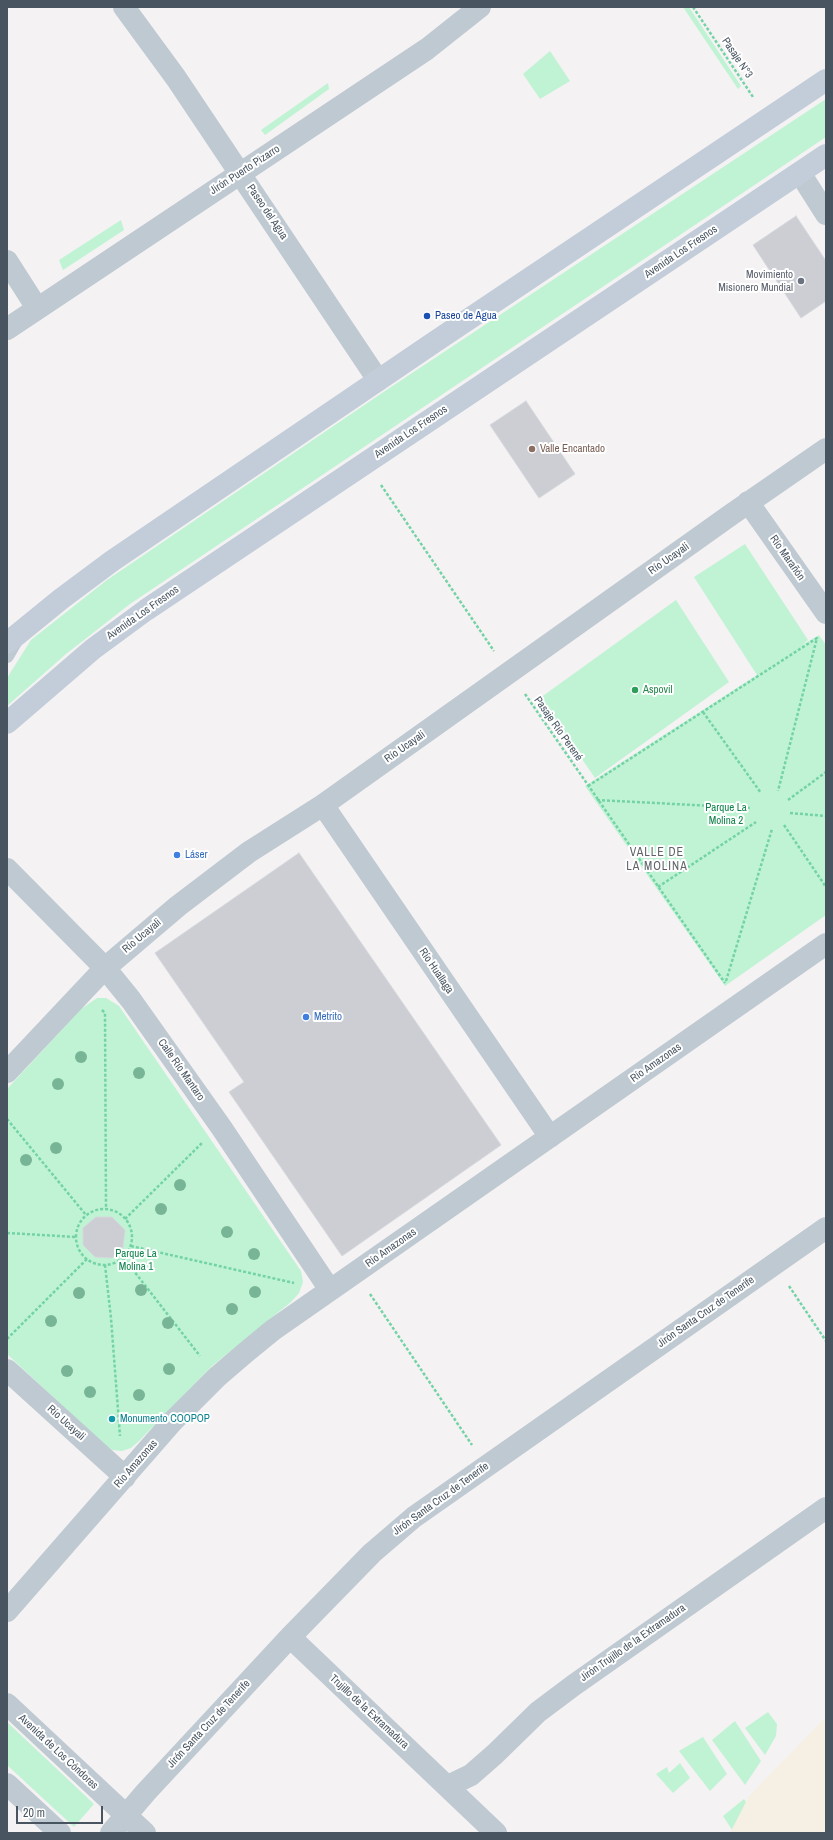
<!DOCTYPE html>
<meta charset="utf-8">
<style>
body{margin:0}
#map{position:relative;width:833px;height:1840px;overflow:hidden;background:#f4f2f2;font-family:"Archivo Narrow",sans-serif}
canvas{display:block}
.frame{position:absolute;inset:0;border:8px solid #485561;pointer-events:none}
.scale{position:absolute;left:16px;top:1806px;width:87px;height:18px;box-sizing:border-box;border:2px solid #485561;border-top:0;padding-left:5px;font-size:12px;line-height:14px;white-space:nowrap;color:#485561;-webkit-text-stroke:3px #fff;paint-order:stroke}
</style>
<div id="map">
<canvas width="833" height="1840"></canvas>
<div class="frame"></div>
<div class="scale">20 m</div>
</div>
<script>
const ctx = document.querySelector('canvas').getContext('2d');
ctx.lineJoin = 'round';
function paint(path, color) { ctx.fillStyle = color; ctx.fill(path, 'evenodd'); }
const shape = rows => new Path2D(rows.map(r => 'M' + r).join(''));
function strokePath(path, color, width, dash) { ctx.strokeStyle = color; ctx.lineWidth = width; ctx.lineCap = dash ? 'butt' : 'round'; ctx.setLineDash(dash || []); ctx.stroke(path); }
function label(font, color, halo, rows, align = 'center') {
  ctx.font = font + ' "Archivo Narrow",sans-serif'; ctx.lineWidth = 4; ctx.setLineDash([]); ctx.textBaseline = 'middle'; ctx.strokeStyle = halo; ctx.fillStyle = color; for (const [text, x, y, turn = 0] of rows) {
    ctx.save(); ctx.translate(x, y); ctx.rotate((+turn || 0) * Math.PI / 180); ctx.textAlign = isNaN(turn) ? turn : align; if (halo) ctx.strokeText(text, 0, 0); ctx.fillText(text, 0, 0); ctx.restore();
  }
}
const green = shape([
 [683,7,689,7,741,86,738,89],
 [550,51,570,81,540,99,523,74],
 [328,83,329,89,265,135,261,130],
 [826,99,826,137,130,604,66,654,7,706,7,678,31,640,107,580,385,391],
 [121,220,124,230,63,270,59,260],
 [745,544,808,640,802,645,819,635,826,645,826,915,725,986,585,786,757,675,694,577],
 [676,600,729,682,595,778,540,698],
 [97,998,106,998,119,1006,301,1271,303,1282,299,1293,291,1302,212,1366,139,1441,131,1448,122,1451,112,1450,103,1444,7,1354,7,1089,81,1009],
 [768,1712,777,1724,776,1736,765,1755,745,1728],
 [735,1721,761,1761,745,1785,712,1740],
 [7,1722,94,1804,74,1827,7,1765],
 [703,1737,727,1774,710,1791,679,1751],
 [680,1763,690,1778,673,1793,656,1774,667,1767,669,1773],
 [744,1799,758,1820,734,1833,723,1816]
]);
const sand = shape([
 [826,1717,826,1833,730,1833,749,1796]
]);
const building = shape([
 [796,216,826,261,826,301,801,318,753,245,796,216],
 [526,401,575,474,539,498,490,425,526,401],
 [299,853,501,1145,342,1256,229,1092,244,1082,155,953,299,853],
 [96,1217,112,1217,125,1230,123,1247,112,1258,95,1257,83,1245,83,1228,96,1217]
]);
const path = shape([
 [693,7,753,97],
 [381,485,494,651],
 [525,694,725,983],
 [703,712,761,793],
 [588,786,817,638,778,791],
 [597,800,751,808],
 [788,800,826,772],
 [790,813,826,816],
 [784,825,826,887],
 [658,887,756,822],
 [726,981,772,829],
 [102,1010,105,1013,106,1209],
 [7,1119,86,1215],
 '76 1237a28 28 0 1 1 56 0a28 28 0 1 1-56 0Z',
 [125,1219,202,1143],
 [7,1233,76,1237],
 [131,1246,294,1283],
 [123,1257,200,1356],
 [105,1265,111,1318,120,1436],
 [789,1286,826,1341],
 [370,1294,472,1445],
 [7,1339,87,1259]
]);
const service = shape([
 [7,656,18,637]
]);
const minor = shape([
 [124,7,176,78,378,380],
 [800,173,826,214],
 [7,261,37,308],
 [7,329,427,49,480,7],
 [748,502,826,613],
 [323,805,550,1137],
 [7,869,105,968,131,1000,221,1127,330,1290],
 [7,1072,105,968,178,906,249,852,323,805,732,514,826,449],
 [7,1370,125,1477],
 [7,1611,172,1422,217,1377,245,1353,273,1330,826,944],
 [290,1637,496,1833],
 [448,1786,471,1775,495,1754,538,1712,574,1685,826,1508],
 [111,1833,146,1792,290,1637,372,1553,414,1517,826,1228]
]);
const tertiary = shape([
 [7,1704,145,1833],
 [7,1784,60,1833]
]);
const secondary = shape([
 [7,643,61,599,112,561,436,341,826,80],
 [7,723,93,649,146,610,826,155]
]);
const trees = [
 [81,1057],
 [139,1073],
 [58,1084],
 [56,1148],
 [26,1160],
 [180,1185],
 [161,1209],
 [227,1232],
 [254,1254],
 [141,1290],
 [255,1292],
 [79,1293],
 [232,1309],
 [51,1321],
 [168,1323],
 [169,1369],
 [67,1371],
 [90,1392],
 [139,1395]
];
const markers = [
 [801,281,4,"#6b7280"],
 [427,316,4,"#1a4fb4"],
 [532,449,4,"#8d6e63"],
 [635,690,4,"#2e9e5b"],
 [177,855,4,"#3f7fe0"],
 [306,1017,4,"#3f7fe0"],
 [112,1419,4,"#0f9aa8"]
];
const streetNames = [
 ["Pasaje N°3",737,58,56],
 ["Jirón Puerto Pizarro",245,170,-33],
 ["Paseo del Agua",267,212,56],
 ["Avenida Los Fresnos",681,252,-34],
 ["Avenida Los Fresnos",411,432,-34],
 ["Río Marañón",787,558,55],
 ["Río Ucayali",669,559,-35],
 ["Avenida Los Fresnos",143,613,-35],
 ["Pasaje Río Perené",558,729,55],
 ["Río Ucayali",405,747,-35],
 ["Río Ucayali",142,936,-40],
 ["Río Huallaga",436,971,56],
 ["Río Amazonas",656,1063,-35],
 ["Calle Río Mantaro",181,1070,55],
 ["Río Amazonas",391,1248,-35],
 ["Jirón Santa Cruz de Tenerife",706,1312,-35],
 ["Río Ucayali",66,1423,42],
 ["Río Amazonas",136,1464,-49],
 ["Jirón Santa Cruz de Tenerife",441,1499,-36],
 ["Jirón Trujillo de la Extramadura",633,1643,-35],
 ["Trujillo de la Extramadura",369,1712,43],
 ["Jirón Santa Cruz de Tenerife",209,1724,-47],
 ["Avenida de Los Cóndores",58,1752,43]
];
const worshipNames = [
 ["Movimiento",793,275],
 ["Misionero Mundial",793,288]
];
const transitNames = [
 ["Paseo de Agua",435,316]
];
const educationNames = [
 ["Valle Encantado",540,449]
];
const leisureNames = [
 ["Aspovil",643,690]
];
const parkNames = [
 ["Parque La",726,808],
 ["Molina 2",726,821],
 ["Parque La",136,1254],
 ["Molina 1",136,1267]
];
const shopNames = [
 ["Láser",185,855],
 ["Metrito",314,1017]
];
const cultureNames = [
 ["Monumento COOPOP",120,1419]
];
const neighbourhoodNames = [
 ["VALLE DE",657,853],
 ["LA MOLINA",657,867]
];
paint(green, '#bff3d4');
paint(sand, '#f5f0e3');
paint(building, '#ccced4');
strokePath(building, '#d5d8dd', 1);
strokePath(path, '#74d3a6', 2.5, [3, 2]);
strokePath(service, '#bfc9d2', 14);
strokePath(minor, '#bfc9d2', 22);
strokePath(tertiary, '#bfc9d2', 22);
strokePath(secondary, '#c2cdd9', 22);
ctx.fillStyle = '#78b597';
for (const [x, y] of trees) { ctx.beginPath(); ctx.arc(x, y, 6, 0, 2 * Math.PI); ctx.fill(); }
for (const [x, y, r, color] of markers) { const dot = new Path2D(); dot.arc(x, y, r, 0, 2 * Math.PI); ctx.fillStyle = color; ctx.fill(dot); strokePath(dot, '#fff', 1.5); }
label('11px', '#485561', '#fff', streetNames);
label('11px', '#5b616d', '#fff', worshipNames, 'right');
label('11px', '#164399', '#fff', transitNames, 'left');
label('11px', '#785e54', '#fff', educationNames, 'left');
label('11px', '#27864d', '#fff', leisureNames, 'left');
label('11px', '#12834c', '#fff', parkNames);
label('11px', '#366cbe', '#fff', shopNames, 'left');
label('11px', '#0d838f', '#fff', cultureNames, 'left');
ctx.letterSpacing = '1px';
label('12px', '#5e6267', '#fff', neighbourhoodNames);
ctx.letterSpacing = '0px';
</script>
